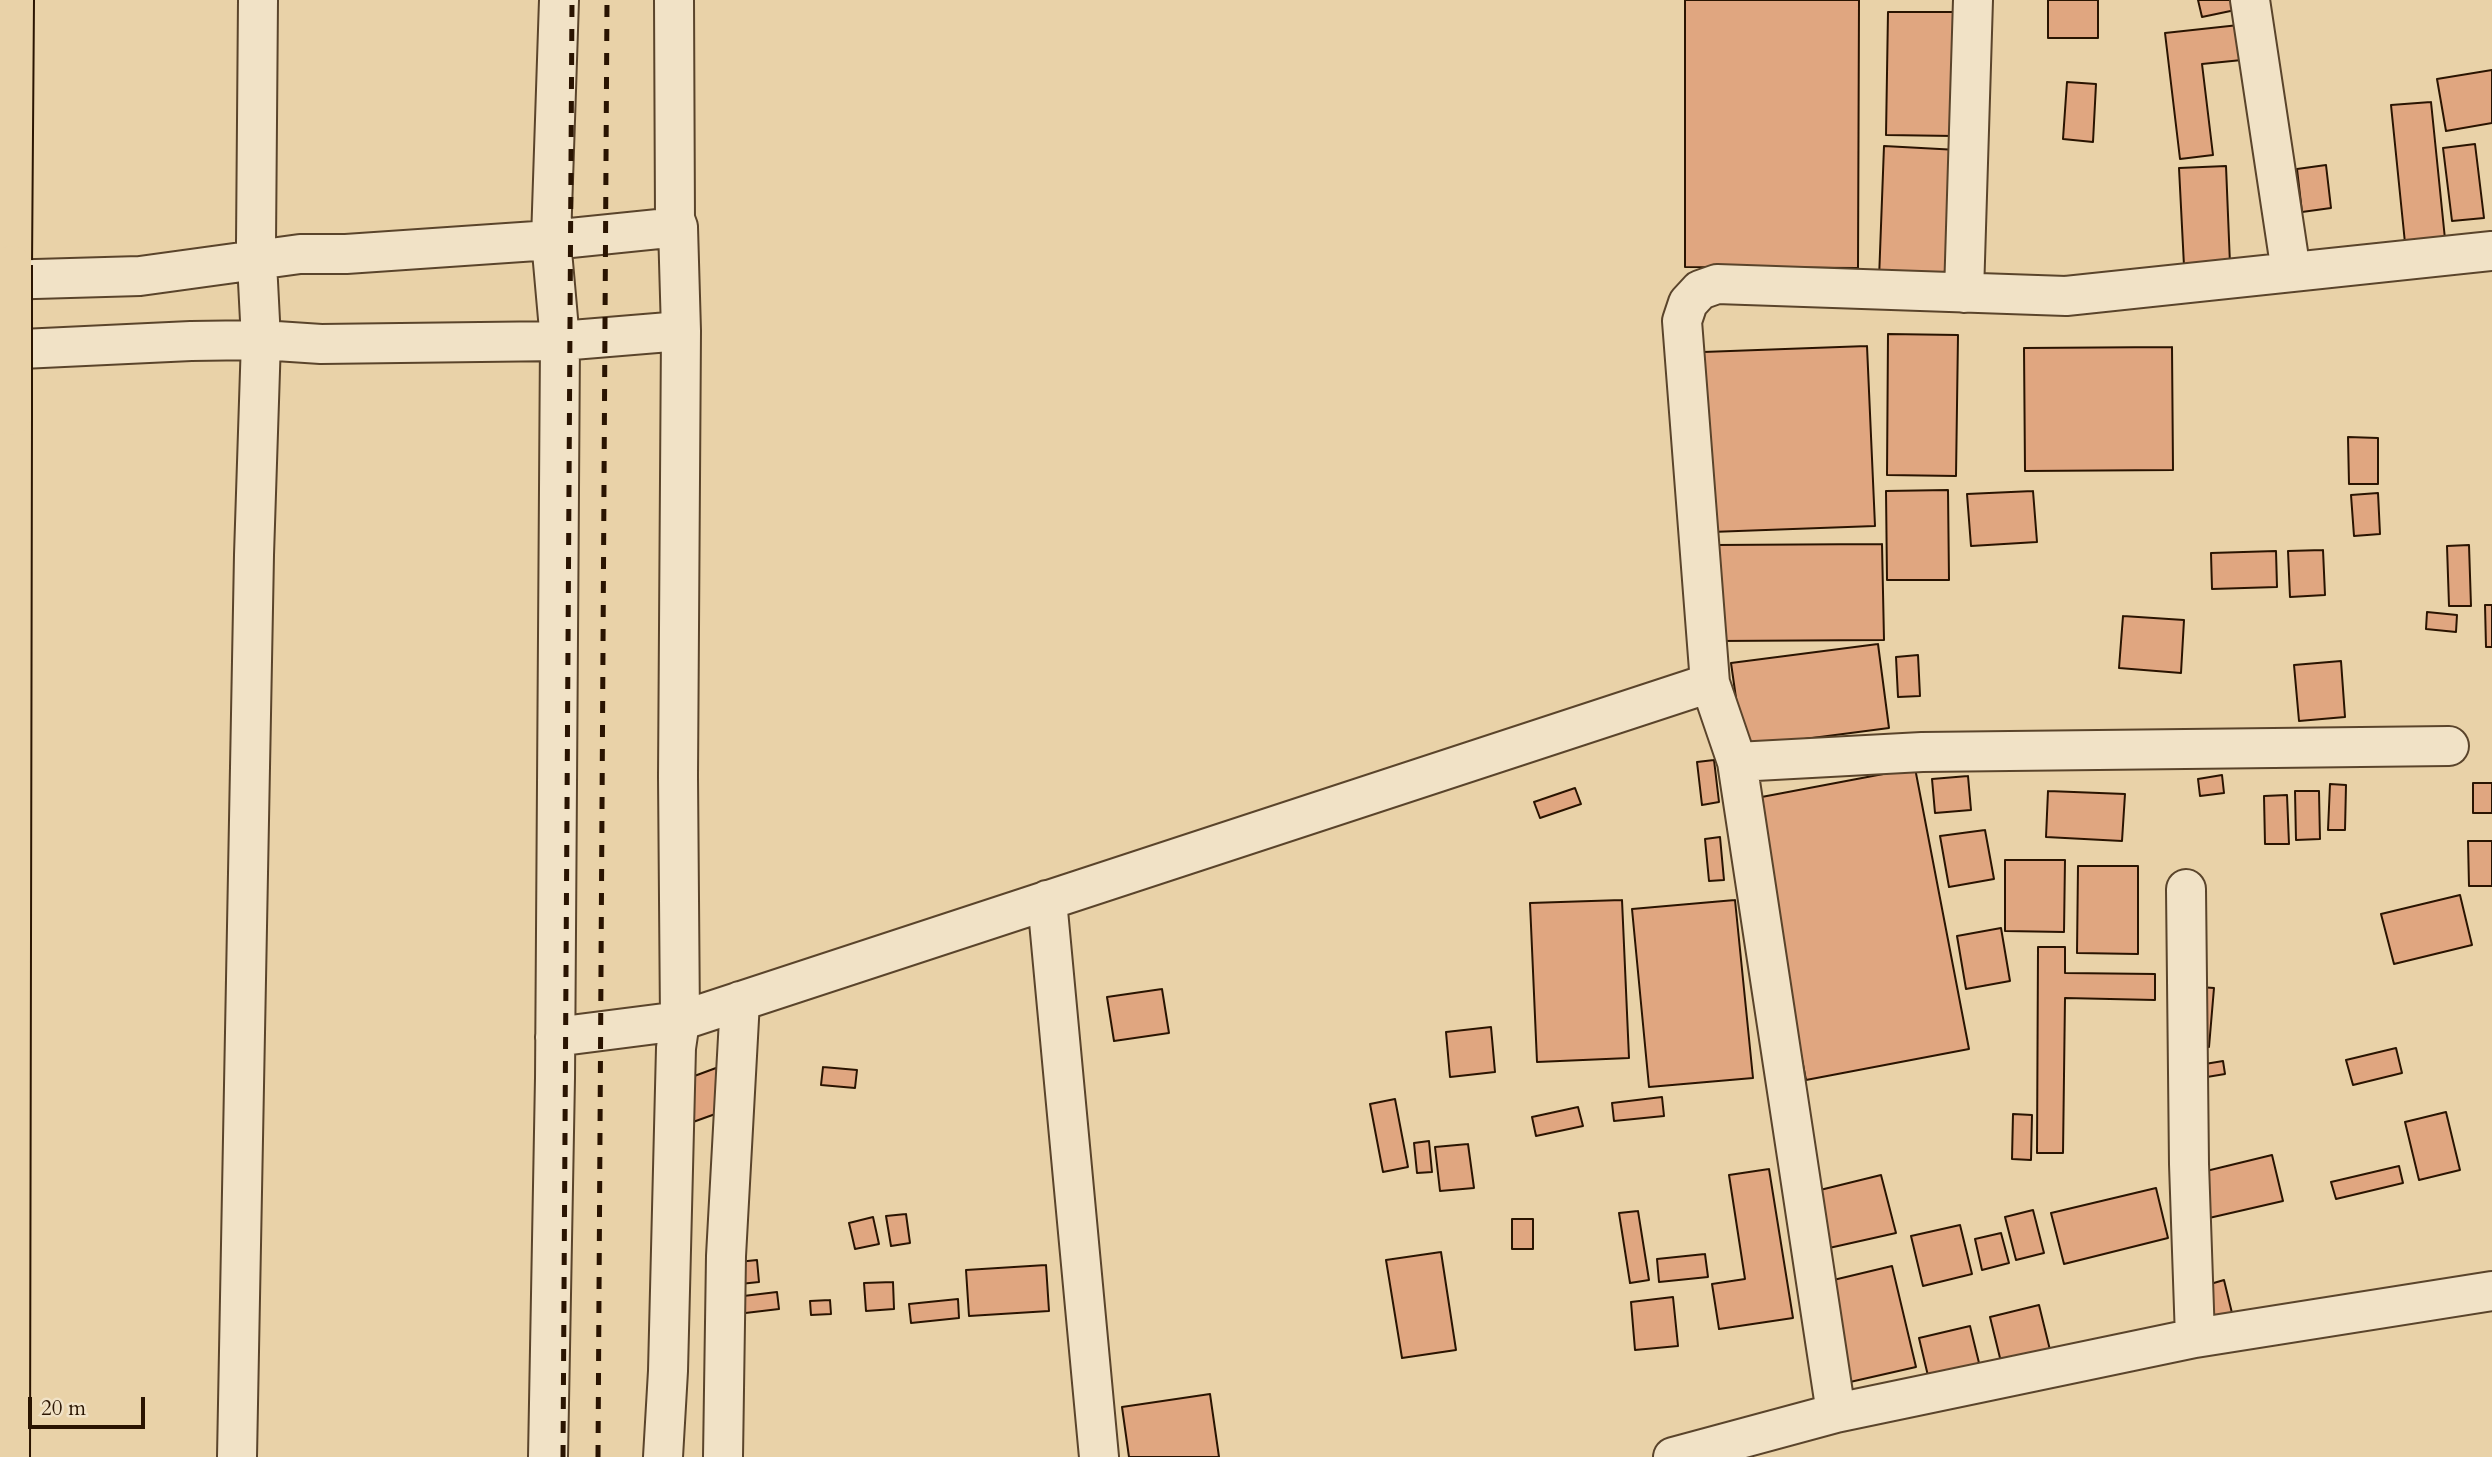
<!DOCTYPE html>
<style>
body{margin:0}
#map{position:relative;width:2492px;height:1457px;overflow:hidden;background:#e9d2a8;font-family:Cardo,serif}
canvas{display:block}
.scale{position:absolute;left:28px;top:1397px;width:117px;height:32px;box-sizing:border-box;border:4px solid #2a1401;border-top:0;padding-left:9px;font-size:21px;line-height:24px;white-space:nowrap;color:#2a1401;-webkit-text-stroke:5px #f1e2c6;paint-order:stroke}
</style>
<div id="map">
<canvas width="2492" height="1457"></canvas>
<div class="scale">20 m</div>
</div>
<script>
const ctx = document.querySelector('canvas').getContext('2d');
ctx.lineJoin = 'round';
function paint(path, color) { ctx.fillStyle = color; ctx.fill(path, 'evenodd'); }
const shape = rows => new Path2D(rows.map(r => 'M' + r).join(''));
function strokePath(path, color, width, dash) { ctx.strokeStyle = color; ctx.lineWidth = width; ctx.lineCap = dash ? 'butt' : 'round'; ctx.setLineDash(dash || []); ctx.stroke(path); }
const building = shape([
 [1685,0,1859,0,1858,268,1685,267,1685,0],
 [2048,0,2098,0,2098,38,2048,38,2048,0],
 [2198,0,2238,0,2240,9,2202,17,2198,0],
 [1888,12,1955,12,1954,136,1886,135,1888,12],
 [2248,24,2252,59,2202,64,2213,155,2180,159,2165,33,2248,24],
 [2492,70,2492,123,2446,131,2437,79,2492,70],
 [2067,82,2096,84,2093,142,2063,139,2067,82],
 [2431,102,2445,239,2405,243,2391,105,2431,102],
 [2475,144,2484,218,2452,221,2443,148,2475,144],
 [1884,146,1958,150,1952,283,1879,279,1884,146],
 [2326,165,2331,208,2302,212,2297,169,2326,165],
 [2226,166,2230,264,2184,266,2179,168,2226,166],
 [1888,334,1958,335,1956,476,1887,475,1888,334],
 [1867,346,1875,526,1711,532,1703,352,1867,346],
 [2172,347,2173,470,2025,471,2024,348,2172,347],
 [2348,437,2378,438,2378,484,2349,484,2348,437],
 [1948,490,1949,580,1887,580,1886,491,1948,490],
 [2033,491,2037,542,1971,546,1967,494,2033,491],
 [2378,493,2380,534,2354,536,2351,495,2378,493],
 [1882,544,1884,640,1717,641,1715,545,1882,544],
 [2469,545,2471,606,2449,606,2447,546,2469,545],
 [2323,550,2325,595,2290,597,2288,551,2323,550],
 [2276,551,2277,587,2212,589,2211,553,2276,551],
 [2485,605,2492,605,2492,647,2486,647,2485,605],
 [2427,612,2457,615,2456,632,2426,629,2427,612],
 [2123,616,2184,620,2181,673,2119,668,2123,616],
 [1878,644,1889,728,1743,747,1731,663,1878,644],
 [1918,655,1920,696,1898,697,1896,657,1918,655],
 [2341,661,2345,717,2299,721,2294,665,2341,661],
 [1714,760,1719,802,1702,805,1697,762,1714,760],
 [1915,768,1969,1049,1806,1080,1751,799,1915,768],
 [2222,775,2224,793,2200,796,2198,779,2222,775],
 [1968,776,1971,810,1935,813,1932,779,1968,776],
 [2473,783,2492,783,2492,813,2473,813,2473,783],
 [2330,784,2346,785,2345,830,2328,830,2330,784],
 [1575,788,1581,804,1540,818,1534,802,1575,788],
 [2048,791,2125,794,2122,841,2046,837,2048,791],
 [2295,791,2319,791,2320,839,2296,840,2295,791],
 [2287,795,2289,844,2265,844,2264,796,2287,795],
 [1985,830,1994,879,1949,887,1940,836,1985,830],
 [1720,837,1724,880,1709,881,1705,839,1720,837],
 [2468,841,2492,841,2492,886,2469,886,2468,841],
 [2005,860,2065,860,2064,932,2005,931,2005,860],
 [2078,866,2138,866,2138,954,2077,953,2078,866],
 [2460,895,2472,945,2394,964,2381,914,2460,895],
 [1622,900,1629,1058,1537,1062,1530,903,1622,900],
 [1735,900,1753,1078,1649,1087,1632,909,1735,900],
 [2001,928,2010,981,1966,989,1957,936,2001,928],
 [2038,947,2065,947,2065,973,2155,974,2155,1000,2065,998,2063,1153,2037,1153,2038,947],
 [2200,987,2214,988,2209,1047,2194,1045,2200,987],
 [1162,989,1169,1033,1114,1041,1107,997,1162,989],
 [1491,1027,1495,1072,1450,1077,1446,1032,1491,1027],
 [2396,1048,2402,1073,2353,1085,2346,1060,2396,1048],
 [2223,1061,2225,1074,2201,1078,2199,1065,2223,1061],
 [823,1067,857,1070,855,1088,821,1085,823,1067],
 [716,1068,732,1108,693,1122,678,1082,716,1068],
 [1662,1097,1664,1116,1614,1121,1612,1103,1662,1097],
 [1395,1099,1408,1167,1383,1172,1370,1104,1395,1099],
 [1578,1107,1583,1126,1536,1136,1532,1117,1578,1107],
 [2446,1112,2460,1170,2419,1180,2405,1122,2446,1112],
 [2013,1114,2032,1115,2031,1160,2012,1159,2013,1114],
 [1429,1141,1432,1172,1417,1173,1414,1143,1429,1141],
 [1468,1144,1474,1188,1440,1191,1435,1147,1468,1144],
 [2272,1155,2283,1201,2209,1218,2198,1173,2272,1155],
 [2399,1166,2403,1183,2336,1199,2331,1182,2399,1166],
 [1769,1169,1793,1318,1719,1329,1712,1284,1745,1279,1729,1175,1769,1169],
 [1881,1175,1896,1233,1829,1248,1816,1191,1881,1175],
 [2156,1188,2168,1238,2064,1264,2051,1213,2156,1188],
 [2033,1210,2044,1253,2016,1260,2005,1217,2033,1210],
 [1638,1211,1649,1280,1630,1283,1619,1213,1638,1211],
 [906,1214,910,1243,891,1246,886,1216,906,1214],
 [873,1217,879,1244,855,1249,849,1223,873,1217],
 [1512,1219,1533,1219,1533,1249,1512,1249,1512,1219],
 [1960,1225,1972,1274,1923,1286,1911,1236,1960,1225],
 [2001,1233,2009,1263,1982,1270,1975,1239,2001,1233],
 [1441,1252,1456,1350,1402,1358,1386,1260,1441,1252],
 [1705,1254,1708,1277,1659,1282,1657,1259,1705,1254],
 [757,1260,759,1282,740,1284,738,1262,757,1260],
 [1046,1265,1049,1311,969,1316,966,1270,1046,1265],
 [1892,1266,1916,1367,1850,1382,1825,1282,1892,1266],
 [2224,1280,2232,1313,2208,1318,2200,1287,2224,1280],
 [893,1282,894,1309,866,1311,864,1283,893,1282],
 [777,1292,779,1309,737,1314,735,1297,777,1292],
 [1673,1297,1678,1346,1635,1350,1631,1302,1673,1297],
 [958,1299,959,1318,911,1323,909,1304,958,1299],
 [830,1300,831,1314,811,1315,810,1301,830,1300],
 [2039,1305,2050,1350,2001,1362,1990,1317,2039,1305],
 [1970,1326,1980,1367,1929,1380,1919,1338,1970,1326],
 [1210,1394,1219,1457,1129,1457,1122,1407,1210,1394]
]);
const minor = shape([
 [2250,0,2291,272],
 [0,280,140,276,300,254,346,254,551,240,678,227],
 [1964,293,1973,0],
 [0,350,191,341,261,340,321,344,560,341,681,331],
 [1737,762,1922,752,2449,746],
 [2186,889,2189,1164,2195,1338],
 [1047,900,1099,1457],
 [555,1037,680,1021,1710,683],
 [1836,1413,1737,762,1710,683,1682,321,1688,303,1700,290,1717,284,2066,296,2492,251],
 [237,1457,254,555,261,340,256,243,258,0],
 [548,1457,555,1078,560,341,551,240,559,0],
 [663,1457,668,1371,676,1048,680,1021,678,776,681,331,678,227,675,219,674,0],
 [723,1457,726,1256,740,1001],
 [1673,1457,1836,1413,2195,1338,2492,1291]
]);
const highway = shape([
 [12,265,14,0],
 [10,1457,12,416]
]);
const rail = shape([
 [563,1457,572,0],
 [598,1457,607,0]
]);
const highwayBridge = shape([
 [12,416,12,265]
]);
paint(building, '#e0a680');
strokePath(building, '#2a1401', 2);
strokePath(minor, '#5a442b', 42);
strokePath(highway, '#2a1401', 42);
strokePath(minor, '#f1e2c6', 38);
strokePath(highway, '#e9d2a8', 38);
strokePath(rail, '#2a1401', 5, [12, 12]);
strokePath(highwayBridge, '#2a1401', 42, []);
strokePath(highwayBridge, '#e9d2a8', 38);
</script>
